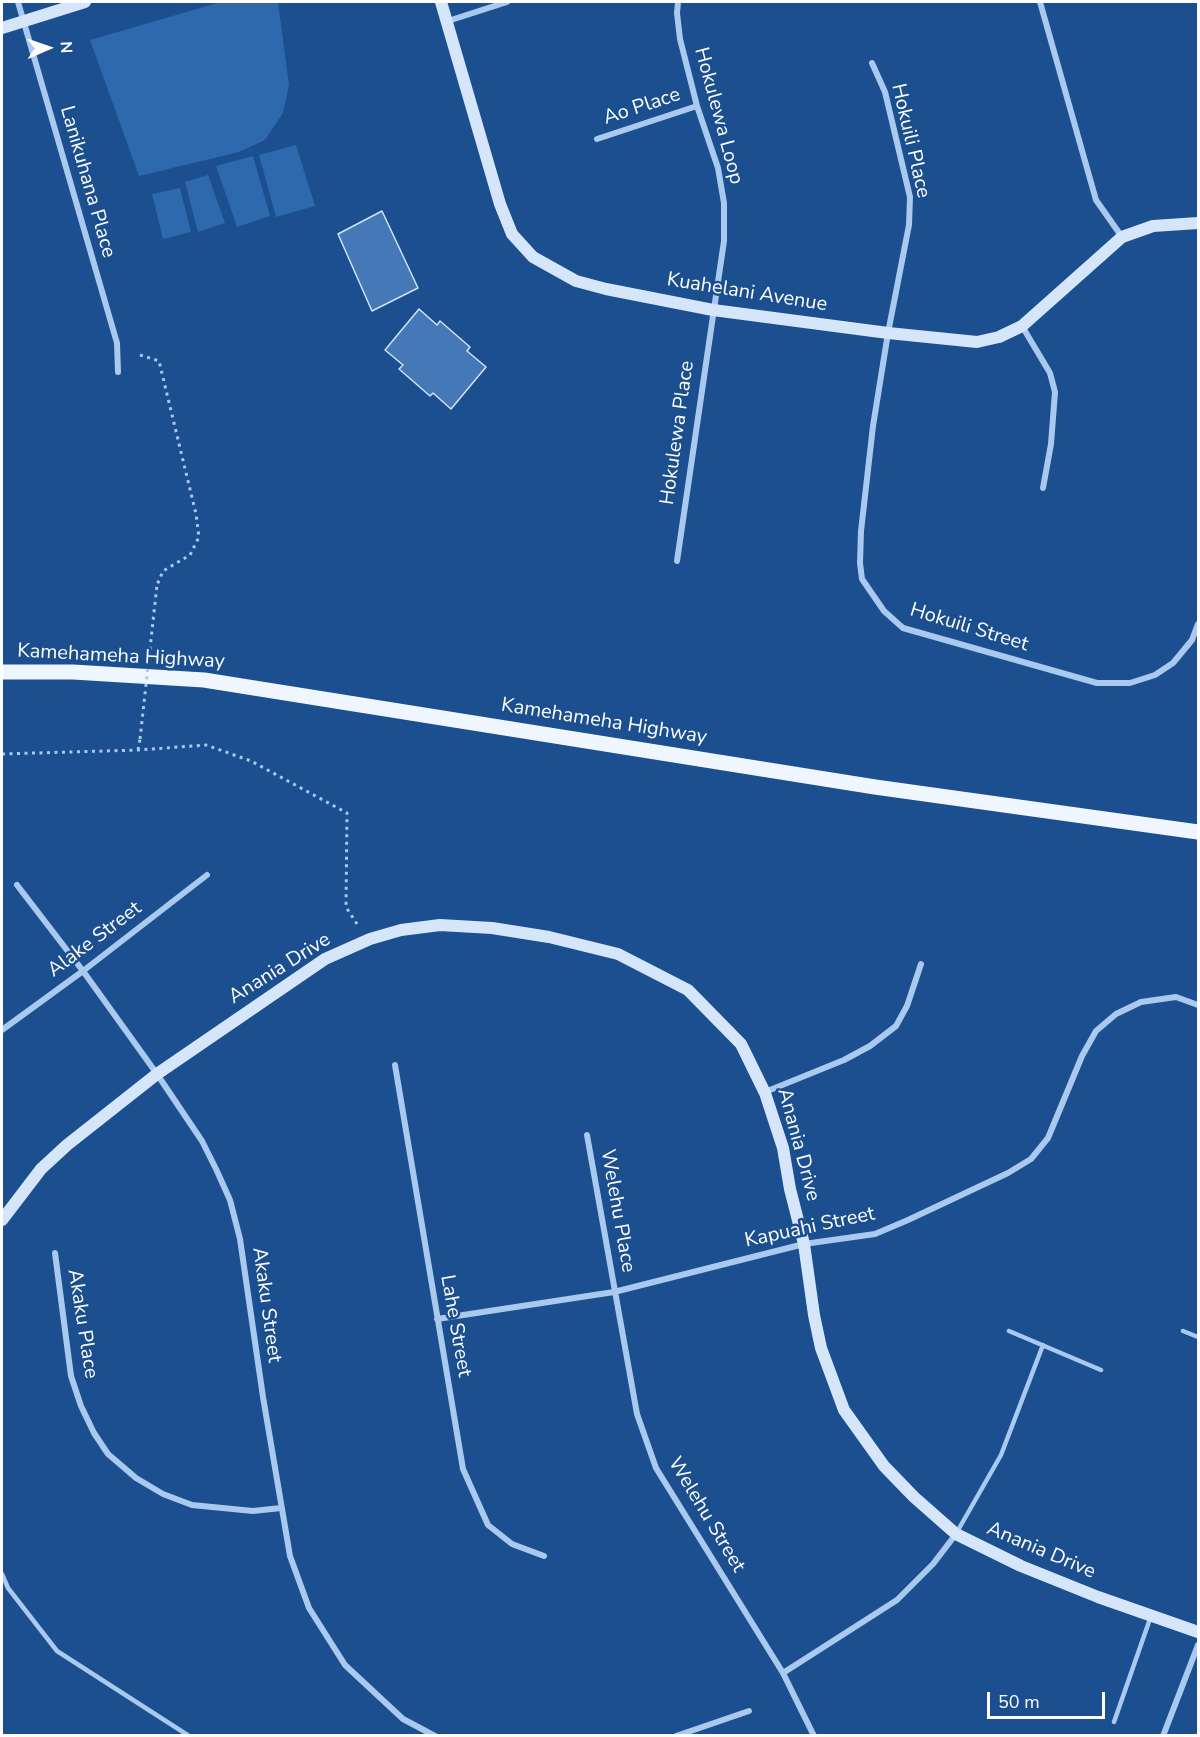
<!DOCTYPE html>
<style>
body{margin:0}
#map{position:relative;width:1200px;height:1737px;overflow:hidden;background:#1b4f8f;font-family:"Nunito Sans",sans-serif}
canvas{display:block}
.frame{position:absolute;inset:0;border:3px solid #fff;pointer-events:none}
.north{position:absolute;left:18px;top:18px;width:60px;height:60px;-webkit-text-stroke:4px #1b4f8f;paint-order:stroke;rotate:88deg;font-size:16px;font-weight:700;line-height:24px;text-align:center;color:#fff}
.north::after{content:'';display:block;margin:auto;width:21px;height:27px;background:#fff;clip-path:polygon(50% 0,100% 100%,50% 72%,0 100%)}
.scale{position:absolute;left:987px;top:1692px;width:118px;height:27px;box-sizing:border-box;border:3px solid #fff;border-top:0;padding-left:8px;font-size:18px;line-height:21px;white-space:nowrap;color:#fff;-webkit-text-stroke:4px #1b4f8f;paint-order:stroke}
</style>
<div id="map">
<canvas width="1200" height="1737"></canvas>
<div class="frame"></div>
<div class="north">N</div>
<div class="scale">50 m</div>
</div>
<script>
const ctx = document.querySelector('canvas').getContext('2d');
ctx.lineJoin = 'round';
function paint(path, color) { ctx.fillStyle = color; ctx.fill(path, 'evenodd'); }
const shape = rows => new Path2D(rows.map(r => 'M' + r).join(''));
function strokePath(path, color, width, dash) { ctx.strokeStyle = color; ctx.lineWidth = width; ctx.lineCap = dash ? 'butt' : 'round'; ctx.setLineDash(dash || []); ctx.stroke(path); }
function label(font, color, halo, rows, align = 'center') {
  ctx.font = font + ' "Nunito Sans",sans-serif'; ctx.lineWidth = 5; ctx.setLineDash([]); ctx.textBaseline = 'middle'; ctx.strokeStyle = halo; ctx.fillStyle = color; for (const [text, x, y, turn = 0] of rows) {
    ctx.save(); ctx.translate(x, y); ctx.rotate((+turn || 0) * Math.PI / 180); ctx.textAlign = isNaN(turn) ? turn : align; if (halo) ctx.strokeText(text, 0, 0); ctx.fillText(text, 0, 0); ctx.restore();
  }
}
const green = shape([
 [221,2,278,2,289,85,283,113,265,140,239,152,139,176,90,40],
 [296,145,315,206,276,217,259,155],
 [253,156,270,216,237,227,216,166],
 [208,175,225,223,198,232,185,182],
 [180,188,191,232,163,239,152,194]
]);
const building = shape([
 [382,211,418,288,372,311,338,234,382,211],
 [419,309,437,325,440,321,470,347,467,351,486,367,451,409,433,393,430,396,399,369,403,365,385,350,419,309]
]);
const path = shape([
 [140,355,159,361,196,514,199,537,190,555,163,571,157,585],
 [138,750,140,739],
 [2,754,138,750,206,745,251,761,347,813,346,907,357,924]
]);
const lane = shape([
 [1009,1331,1101,1370],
 [1183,1331,1198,1337],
 [957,1532,1001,1455,1043,1345],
 [2,1574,8,1588,57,1651,189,1736],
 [1114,1722,1151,1616]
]);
const street = shape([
 [18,2,117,343,118,372],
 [1040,2,1096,200,1122,237],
 [448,21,507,2],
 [872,63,885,92,910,197,909,225,888,333,873,426,861,531,860,563,862,579,884,611,903,628,1097,683,1130,683,1155,675,1173,663,1192,640,1198,624],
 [597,139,697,106],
 [1022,326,1050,373,1055,392,1051,444,1043,488],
 [677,561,724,241,724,203,718,168,697,106,680,39,677,13,678,2],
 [17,885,83,971,157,1074,202,1141,216,1169,230,1200,240,1239,263,1397,290,1556,309,1608,345,1665,403,1719,435,1736],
 [2,1030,83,971,207,875],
 [395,1065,463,1469,488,1525,512,1544,544,1556],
 [765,1092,844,1060,870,1046,896,1026,907,1006,921,964],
 [587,1135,637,1414,656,1468,783,1673,814,1736],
 [55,1253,71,1376,81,1406,94,1433,108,1454,136,1478,163,1494,192,1505,253,1511,281,1508],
 [437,1319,614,1292,804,1244,875,1234,908,1220,1008,1173,1031,1159,1048,1138,1082,1056,1096,1031,1116,1014,1141,1002,1176,997,1198,1005],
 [783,1673,897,1600,933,1564,956,1534],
 [676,1736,749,1711],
 [1163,1736,1198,1645]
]);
const secondary = shape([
 [441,2,500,204,512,234,533,257,576,281,606,289,713,310,888,333,977,342,999,337,1022,326,1122,237,1153,226,1198,223],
 [2,28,85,2],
 [2,1220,41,1169,67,1145,157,1074,325,959,370,939,401,930,440,925,492,928,549,937,618,954,688,990,741,1044,765,1093,783,1148,790,1189,804,1244,814,1315,821,1348,844,1410,884,1466,914,1497,956,1534,1021,1566,1098,1597,1198,1632]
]);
const primary = shape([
 [2,672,73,672,204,680,875,787,1198,832]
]);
const pathBridge = shape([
 [140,739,157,585]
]);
const streetNames = [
 ["Ao Place",642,107,-18],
 ["Hokulewa Loop",718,116,75],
 ["Hokuili Place",910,141,77],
 ["Lanikuhana Place",87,182,74],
 ["Kuahelani Avenue",747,293,9],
 ["Hokulewa Place",678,433,-82],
 ["Hokuili Street",969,628,17],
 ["Kamehameha Highway",121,657,3],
 ["Kamehameha Highway",604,722,9],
 ["Alake Street",95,940,-37],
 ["Anania Drive",280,969,-32],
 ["Anania Drive",798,1145,75],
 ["Welehu Place",617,1211,80],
 ["Kapuahi Street",810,1228,-12],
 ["Akaku Street",266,1305,82],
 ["Akaku Place",82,1324,81],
 ["Lahe Street",455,1326,80],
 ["Welehu Street",706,1515,59],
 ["Anania Drive",1041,1551,23]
];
paint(green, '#2e69ad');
paint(building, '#4478b7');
strokePath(building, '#cfe3fa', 1.5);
strokePath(path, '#a9c9ee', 3, [3, 4.5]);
strokePath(lane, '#a9c9ee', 4.5);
strokePath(street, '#a9c9ee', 6);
strokePath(secondary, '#d6e6fa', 12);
strokePath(primary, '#f0f6ff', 15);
strokePath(pathBridge, '#a9c9ee', 3, [3, 4.5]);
label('20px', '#fff', '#1b4f8f', streetNames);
</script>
